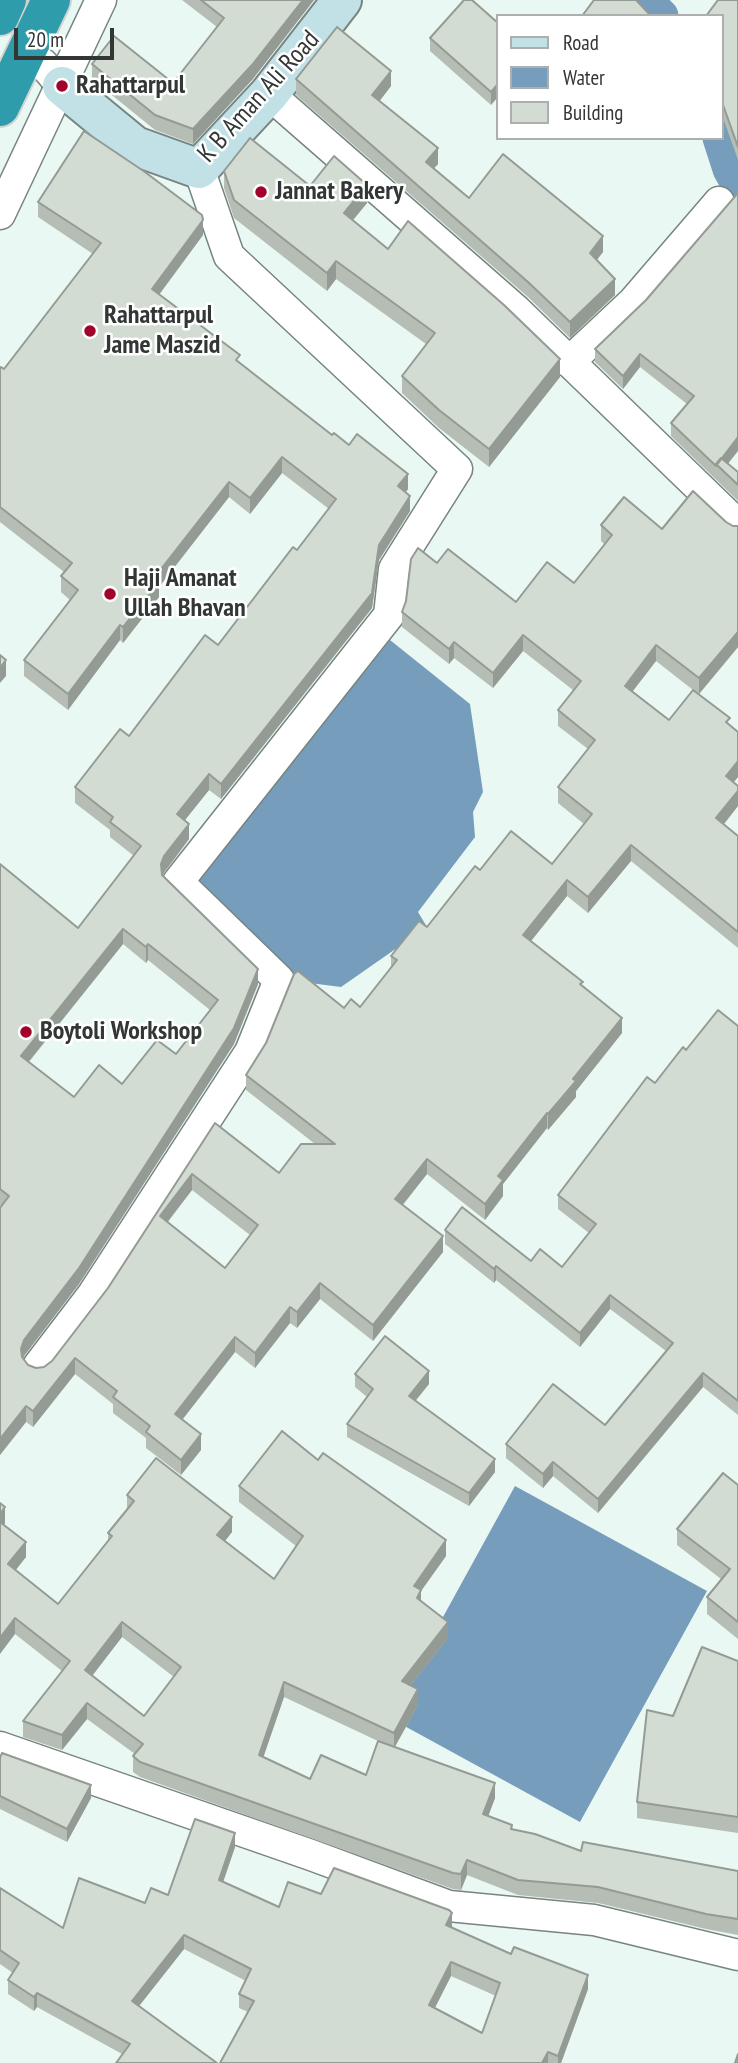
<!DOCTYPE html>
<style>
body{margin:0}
#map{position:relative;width:738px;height:2063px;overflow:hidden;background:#eaf8f4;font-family:"PT Sans Narrow",sans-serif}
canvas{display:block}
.legend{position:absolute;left:496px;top:14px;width:228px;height:126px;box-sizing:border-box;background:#fff;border:2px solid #adafaf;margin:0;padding:9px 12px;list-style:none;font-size:21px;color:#323736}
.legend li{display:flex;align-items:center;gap:14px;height:35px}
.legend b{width:35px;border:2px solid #adafaf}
.scale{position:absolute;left:14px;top:28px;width:100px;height:32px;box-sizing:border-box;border:4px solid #323736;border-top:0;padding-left:9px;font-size:21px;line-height:24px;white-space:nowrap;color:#323736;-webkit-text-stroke:5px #fff;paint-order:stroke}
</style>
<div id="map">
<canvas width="738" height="2063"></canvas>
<ul class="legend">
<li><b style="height:9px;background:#c1e1e6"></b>Road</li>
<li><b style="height:19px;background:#769dbb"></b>Water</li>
<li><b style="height:19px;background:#d3dcd3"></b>Building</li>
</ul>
<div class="scale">20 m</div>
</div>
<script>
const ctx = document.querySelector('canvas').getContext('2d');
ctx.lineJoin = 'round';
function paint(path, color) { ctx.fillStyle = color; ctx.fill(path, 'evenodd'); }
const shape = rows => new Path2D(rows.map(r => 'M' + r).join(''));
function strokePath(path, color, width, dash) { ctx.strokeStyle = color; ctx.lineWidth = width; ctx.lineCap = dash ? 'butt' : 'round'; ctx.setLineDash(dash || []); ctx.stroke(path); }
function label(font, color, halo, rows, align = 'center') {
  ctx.font = font + ' "PT Sans Narrow",sans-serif'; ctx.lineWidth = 5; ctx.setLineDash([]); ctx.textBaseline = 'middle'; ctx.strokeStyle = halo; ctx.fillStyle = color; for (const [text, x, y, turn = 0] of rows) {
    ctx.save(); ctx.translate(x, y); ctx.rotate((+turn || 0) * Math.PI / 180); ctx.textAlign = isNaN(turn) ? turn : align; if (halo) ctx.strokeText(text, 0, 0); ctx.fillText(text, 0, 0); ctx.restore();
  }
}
const water = shape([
 [390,640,470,704,483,792,473,812,475,837,418,912,427,927,341,987,286,980,193,885],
 [515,1486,707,1591,580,1822,388,1717]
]);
const canal = shape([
 [644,0,661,16],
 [720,138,730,169,738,183]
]);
const street = shape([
 [43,64,62,86],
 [269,94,516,310,738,525],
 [0,214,101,0],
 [569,362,633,302,719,202],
 [38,1366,93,1294,250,1052,279,980,178,882,389,615,394,569,457,469,229,256,199,169],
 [0,1747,311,1855,449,1906,594,1920,738,1955]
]);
const secondary = shape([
 [62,86,135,146,199,169,269,94,342,0]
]);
const highway = shape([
 [0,16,7,0],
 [0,107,51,0]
]);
const wall = shape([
 [182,0,314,0,252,80,193,144,155,130,92,79,92,64,173,83,217,27],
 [738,0,738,160,722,115,722,16],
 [498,23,491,105,430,51,430,38],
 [296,79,391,86,379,101,438,164,434,168,469,198,603,252,597,260,615,295,570,338,528,297,296,95],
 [224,171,310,186,367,203,353,220,388,249,560,377,489,467,439,428,402,393,402,376,426,344,336,279,327,291,234,218,224,188],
 [38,202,203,235,159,295,240,364,332,435,408,489,406,492,410,511,379,560,372,608,221,799,209,790,185,820,189,839,163,875,258,984,234,1044,79,1284,24,1356,23,1358,28,1365,36,1368,44,1367,52,1361,108,1288,215,1123,279,1173,315,1144,246,1090,246,1075,344,1008,360,1007,391,967,391,956,427,927,480,870,552,864,584,824,558,803,558,787,588,749,558,726,558,710,573,690,523,651,493,688,454,658,449,664,402,627,402,612,437,563,516,602,574,583,604,544,601,541,601,525,738,647,699,694,730,725,738,732,738,777,733,782,738,806,724,824,738,836,738,948,631,861,588,913,567,896,531,941,583,986,622,1033,576,1091,576,1097,548,1130,547,1128,503,1184,503,1196,485,1220,427,1174,403,1205,443,1252,373,1341,320,1299,297,1328,290,1323,255,1368,235,1352,182,1420,201,1450,181,1475,146,1448,146,1438,113,1413,113,1404,75,1374,33,1427,26,1422,0,1455,0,1208,2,1206,0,1205,0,864,78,928,134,856,110,837,110,830,75,803,75,787,129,736,218,645,297,550,329,509,282,473,250,514,229,497,159,587,159,597,123,643,120,640,68,710,24,676,24,660,70,600,61,592,61,576,64,572,0,522,0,368,4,369,93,254,38,217],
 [656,661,693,690,669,720,633,691],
 [123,944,146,963,148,960,210,1010,176,1054,122,1084,74,1097,29,1062],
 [192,1190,250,1235,225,1268,168,1222],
 [646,300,728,464,738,472,738,501,671,436,671,423,687,404,640,367,623,389,595,362,595,349],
 [738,1026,738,1415,703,1387,598,1513,553,1476,543,1488,506,1458,506,1444,605,1425,666,1351,610,1309,580,1347,496,1280,494,1283,445,1244,445,1230,531,1261,562,1267,589,1233,558,1209,558,1195,655,1083,686,1050],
 [355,1374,429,1384,415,1400,495,1472,469,1506,347,1437,347,1424,367,1397,355,1387],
 [318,1460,446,1556,421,1591,421,1601,448,1638,411,1685,418,1705,395,1747,495,1798,488,1816,512,1829,581,1851,738,1871,738,1935,706,1929,598,1903,518,1895,467,1875,461,1890,453,1889,140,1777,133,1772,133,1756,135,1754,87,1719,62,1750,23,1737,23,1721,62,1671,15,1634,0,1503,5,1523,4,1525,26,1557,15,1570,58,1604,108,1540,108,1533,127,1510,127,1495,232,1532,225,1541,274,1579,296,1546,239,1502,239,1486],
 [122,1637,174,1677,144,1716,92,1676],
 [284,1697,378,1741,366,1775,310,1779,263,1757],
 [738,1485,738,1639,707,1614,707,1597,721,1579,677,1545,677,1529],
 [738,1661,738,1833,637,1818,637,1802,673,1716],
 [0,1758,91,1798,67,1842,0,1809],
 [235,1847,223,1882,279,1907,321,1894,452,1928,588,1989,561,2063,220,2063,248,2012,239,2008,239,1994,246,1981,184,1949,139,2006,217,2063,122,2054,37,2007,34,2011,8,1994,8,1980,13,1973,0,1964,0,1887,63,1928,168,1895],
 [451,1976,496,1996,482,2033,435,2008]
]);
const shadedWall = shape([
 [303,0,314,0,252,80,193,144,193,129],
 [391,71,391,86,372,111,372,95],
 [498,84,498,97,491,105,491,92],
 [438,148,438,164,426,177,426,162],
 [367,185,367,203,344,231,344,213],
 [203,220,203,235,152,304,152,289],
 [603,236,603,252,590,268,590,253],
 [336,261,336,279,327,291,327,273],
 [615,279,615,295,570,338,570,322],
 [640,354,640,367,623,389,623,376],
 [560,359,560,377,489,467,489,449],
 [738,437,738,451,723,470,717,465],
 [282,457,282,473,250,514,250,498],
 [408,474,408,489,398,502,398,486],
 [229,482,229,497,159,587,159,597,123,643,123,627,154,578],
 [410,496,410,511,379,560,372,608,221,799,221,784,379,545],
 [120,625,120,640,68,710,68,694],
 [738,632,738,647,699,694,699,678],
 [523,635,523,651,493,688,493,673],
 [454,642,454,658,449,664,449,649],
 [656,645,656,661,625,701,625,686],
 [6,660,6,676,0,683,0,668],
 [738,761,738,777,726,792,726,776],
 [209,774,209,790,177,830,177,814],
 [738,791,738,806,716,834,716,818],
 [189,824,189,839,164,872,161,880,161,864,164,856],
 [631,845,631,861,588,913,588,897],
 [567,880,567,896,523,951,523,935],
 [123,929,123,944,21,1071,21,1056],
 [148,944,148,960,146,963,146,947],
 [258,969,258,984,234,1044,79,1284,24,1356,21,1364,21,1349,24,1340],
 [622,1018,622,1033,576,1091,576,1097,548,1130,548,1114,573,1079],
 [547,1113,547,1128,503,1184,503,1196,485,1220,485,1204,498,1176],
 [427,1159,427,1174,395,1214,395,1199],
 [192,1174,192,1190,160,1231,160,1216],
 [443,1236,443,1252,373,1341,373,1325],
 [496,1266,496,1280,494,1283,494,1269],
 [320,1283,320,1299,297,1328,297,1312],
 [610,1295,610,1309,580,1347,580,1333],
 [290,1307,290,1323,255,1368,255,1353],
 [235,1337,235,1352,175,1429,175,1414],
 [75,1358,75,1374,33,1427,33,1411],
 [429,1371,429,1384,409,1409,409,1396],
 [703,1373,703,1387,598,1513,598,1499],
 [26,1406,26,1422,0,1455,0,1439],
 [201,1434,201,1450,181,1475,181,1460],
 [495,1459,495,1472,469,1506,469,1493],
 [553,1462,553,1476,543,1488,543,1474],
 [5,1507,5,1523,0,1530,0,1514],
 [232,1517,232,1532,217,1551,217,1535],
 [446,1540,446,1556,421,1591,421,1606,417,1613,414,1586],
 [26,1542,26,1557,8,1580,8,1564],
 [15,1618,15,1634,0,1654,0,1638],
 [122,1622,122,1637,85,1685,85,1670],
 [448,1622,448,1638,402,1696,402,1681],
 [284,1682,284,1697,259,1770,259,1755],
 [418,1689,418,1705,394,1748,394,1733],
 [87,1703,87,1719,62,1750,62,1735],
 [495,1783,495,1798,483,1830,483,1814],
 [91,1785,91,1798,67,1842,67,1829],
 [235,1833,235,1847,219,1894,219,1880],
 [467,1860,467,1875,461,1890,461,1874],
 [452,1913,452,1927,446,1939,446,1925],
 [184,1935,184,1949,132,2015,132,2001],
 [451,1962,451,1976,429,2019,429,2005],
 [588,1975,588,1989,561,2063,558,2063,558,2056],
 [37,1993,37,2007,34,2011,34,1997],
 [548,2052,548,2063,542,2063]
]);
const building = shape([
 [201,0,303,0,252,65,193,129,155,115,92,64,114,36,173,83,224,18,201,0],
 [464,0,472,0,498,23,498,84,491,92,430,38,464,0],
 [594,0,636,0,651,16,582,16,594,0],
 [718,0,738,0,738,147,722,102,722,16,706,16,718,0],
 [337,27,391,71,372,95,438,148,426,162,469,198,503,154,603,236,590,253,615,279,570,322,528,282,296,79,337,27],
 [84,131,145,172,202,215,203,220,152,289,240,355,236,360,332,435,334,433,349,445,357,434,408,474,398,486,410,496,379,545,372,593,221,784,209,774,177,814,189,824,164,856,161,864,162,875,258,969,234,1028,79,1268,24,1340,21,1349,22,1357,28,1365,36,1368,44,1367,52,1361,108,1288,215,1123,279,1173,301,1144,335,1144,246,1075,266,1043,294,974,298,971,344,1008,351,999,360,1007,397,960,391,956,419,921,427,927,475,866,480,870,511,831,552,864,592,814,558,787,595,740,558,710,581,681,523,635,493,673,454,642,449,649,402,612,406,601,411,559,418,548,437,563,448,549,516,602,547,562,574,583,612,535,601,525,624,497,662,529,693,491,726,522,733,526,738,526,738,632,699,678,656,645,625,686,669,720,693,690,730,718,726,722,738,732,738,761,726,776,738,786,738,791,716,818,738,836,738,932,631,845,588,897,567,880,523,935,583,982,580,984,622,1018,573,1079,576,1081,548,1114,547,1113,498,1176,503,1180,485,1204,427,1159,395,1199,443,1236,373,1325,320,1283,297,1312,290,1307,255,1353,235,1337,175,1414,201,1434,181,1460,146,1432,150,1426,113,1397,117,1391,75,1358,33,1411,26,1406,0,1439,0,1208,9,1196,0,1189,0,864,78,928,141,846,110,822,113,817,75,787,120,729,129,736,205,635,218,645,293,547,297,550,336,499,282,457,250,498,229,482,154,578,159,582,123,627,120,625,68,694,24,660,78,590,61,576,72,563,0,507,0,368,1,367,4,369,101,243,38,202,84,131],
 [123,929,146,947,148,944,218,1000,176,1054,157,1040,122,1084,99,1065,74,1097,21,1056,123,929],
 [192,1174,258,1225,225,1268,160,1216,192,1174],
 [250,138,310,186,334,156,367,185,344,213,388,249,408,221,504,305,560,359,489,449,439,410,402,376,435,333,336,261,327,273,234,200,224,171,250,138],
 [738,193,738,437,716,466,671,423,694,396,640,354,623,376,595,349,646,300,738,193],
 [721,458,738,472,738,485,716,464,721,458],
 [0,655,6,660,0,668,0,655],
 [718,1010,738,1026,738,1401,703,1373,598,1499,553,1462,543,1474,506,1444,553,1384,605,1425,673,1343,610,1295,580,1333,496,1266,494,1269,445,1230,462,1207,531,1261,540,1249,562,1267,596,1224,558,1195,647,1077,655,1083,683,1047,686,1050,718,1010],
 [385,1336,429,1371,409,1396,495,1459,469,1493,347,1424,373,1389,355,1374,385,1336],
 [282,1431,318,1460,323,1453,446,1540,414,1586,421,1590,417,1598,448,1622,402,1681,418,1689,394,1733,284,1682,259,1755,310,1779,321,1755,366,1775,378,1741,495,1783,483,1814,512,1825,511,1829,535,1834,581,1851,583,1842,738,1871,738,1919,706,1914,598,1887,518,1880,467,1860,461,1874,453,1873,140,1762,133,1756,143,1744,87,1703,62,1735,23,1721,70,1661,15,1618,0,1638,0,1522,26,1542,8,1564,58,1604,112,1536,108,1533,134,1501,127,1495,156,1458,232,1517,217,1535,274,1579,303,1536,239,1486,282,1431],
 [122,1622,181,1667,144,1716,85,1670,122,1622],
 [723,1473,738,1485,738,1622,707,1597,730,1569,677,1529,723,1473],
 [0,1503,5,1507,0,1514,0,1503],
 [702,1647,738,1661,738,1817,637,1802,647,1710,673,1716,702,1647],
 [2,1753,91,1785,67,1829,0,1796,0,1758,2,1753],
 [195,1819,235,1833,219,1880,279,1907,288,1882,321,1894,334,1868,449,1910,452,1913,446,1925,511,1954,514,1947,588,1975,558,2056,548,2052,542,2063,220,2063,254,2001,239,1994,251,1969,184,1935,132,2001,217,2063,116,2063,130,2044,37,1993,34,1997,8,1980,19,1963,0,1950,0,1888,63,1928,79,1878,145,1903,151,1888,168,1895,195,1819],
 [451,1962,500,1983,482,2033,429,2005,451,1962],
 [738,2054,738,2063,735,2063,738,2054]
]);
const markers = [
 [62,86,7,"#a2032b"],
 [261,192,7,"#a2032b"],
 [90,331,7,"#a2032b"],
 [110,594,7,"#a2032b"],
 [26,1032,7,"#a2032b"]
];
const poiNames = [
 ["Rahattarpul",76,86],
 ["Jannat Bakery",275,192],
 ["Rahattarpul",104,316],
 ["Jame Maszid",104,346],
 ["Haji Amanat",124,579],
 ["Ullah Bhavan",124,609],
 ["Boytoli Workshop",40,1032]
];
const streetNames = [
 ["K B Aman Ali Road",259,97,-48]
];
paint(water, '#769dbb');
strokePath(canal, '#769dbb', 35);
strokePath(street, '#778480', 33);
strokePath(secondary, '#778480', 42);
strokePath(highway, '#d2d3d3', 42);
strokePath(street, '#fff', 30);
strokePath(secondary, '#c1e1e6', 38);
strokePath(highway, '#2f9cac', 38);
paint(wall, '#b5bdb5');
paint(shadedWall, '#949a94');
paint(building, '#d3dcd3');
strokePath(building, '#949a94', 2);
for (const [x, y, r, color] of markers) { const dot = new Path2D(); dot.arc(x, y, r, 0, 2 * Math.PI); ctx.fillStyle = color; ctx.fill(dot); strokePath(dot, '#fff', 2.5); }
label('bold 26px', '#323736', '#fff', poiNames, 'left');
label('26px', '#323736', '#fff', streetNames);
</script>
